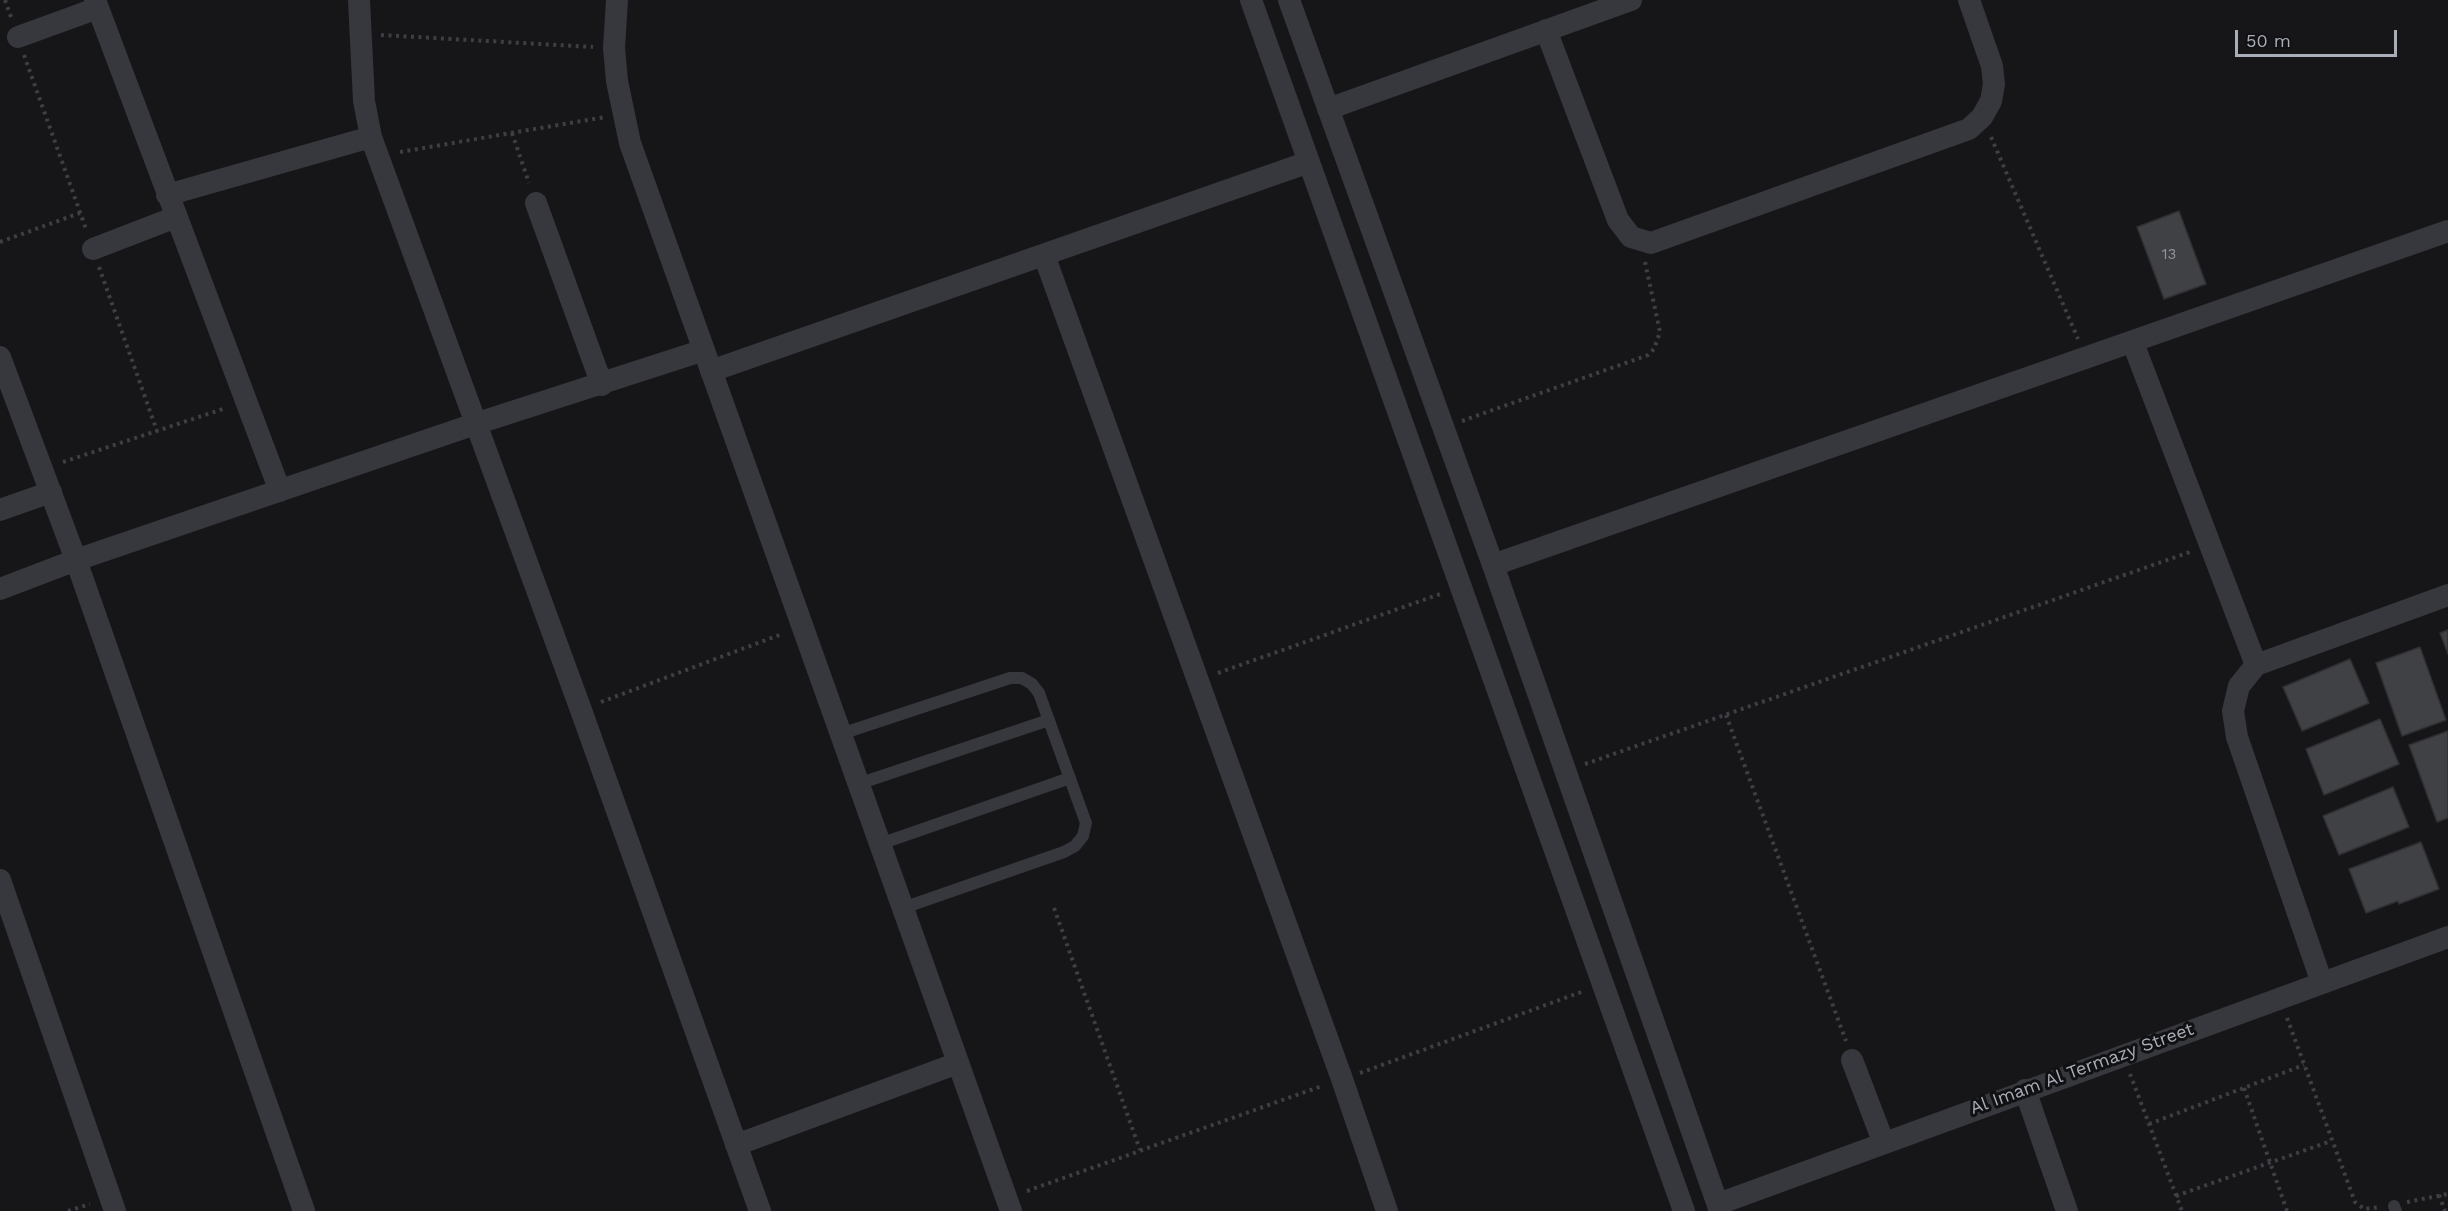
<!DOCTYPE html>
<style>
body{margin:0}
#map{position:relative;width:2448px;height:1211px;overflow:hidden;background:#161618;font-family:"Work Sans",sans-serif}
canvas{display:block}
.scale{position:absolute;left:2235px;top:30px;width:162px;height:27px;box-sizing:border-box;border:3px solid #a8adb8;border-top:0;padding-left:8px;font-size:18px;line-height:21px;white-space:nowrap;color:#a8adb8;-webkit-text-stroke:4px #111113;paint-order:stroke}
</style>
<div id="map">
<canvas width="2448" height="1211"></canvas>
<div class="scale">50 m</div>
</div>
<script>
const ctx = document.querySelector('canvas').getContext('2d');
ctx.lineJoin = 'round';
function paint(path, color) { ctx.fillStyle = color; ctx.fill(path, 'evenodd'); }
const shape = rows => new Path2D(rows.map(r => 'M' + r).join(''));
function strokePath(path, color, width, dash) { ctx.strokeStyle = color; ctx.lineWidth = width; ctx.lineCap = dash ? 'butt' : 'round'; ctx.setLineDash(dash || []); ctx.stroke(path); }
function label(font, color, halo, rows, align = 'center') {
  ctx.font = font + ' "Work Sans",sans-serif'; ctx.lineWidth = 6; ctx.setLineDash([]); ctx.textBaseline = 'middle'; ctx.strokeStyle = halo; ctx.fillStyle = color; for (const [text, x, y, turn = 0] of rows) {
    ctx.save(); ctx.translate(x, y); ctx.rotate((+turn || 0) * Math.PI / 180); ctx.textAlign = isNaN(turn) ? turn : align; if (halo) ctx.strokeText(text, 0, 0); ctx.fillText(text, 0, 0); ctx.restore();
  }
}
const building = shape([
 [2179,211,2206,284,2164,299,2137,227,2179,211],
 [2448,630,2448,654,2440,633,2448,630],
 [2420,647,2446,720,2402,736,2376,663,2420,647],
 [2350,659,2369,703,2302,731,2283,687,2350,659],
 [2380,719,2399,764,2324,795,2306,749,2380,719],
 [2448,731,2448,818,2437,822,2409,745,2448,731],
 [2393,787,2409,827,2339,855,2323,816,2393,787],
 [2421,842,2439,889,2399,904,2398,901,2366,913,2349,869,2421,842]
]);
const path = shape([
 [5,0,11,17],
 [381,35,593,47],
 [24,55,86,229],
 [512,133,529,183],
 [1991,137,2078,339],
 [400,152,605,117],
 [0,242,80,213],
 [99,267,157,431],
 [1462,421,1648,355,1654,349,1660,332,1645,262],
 [63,462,226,408],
 [1218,673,1440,594],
 [601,702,782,634],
 [1726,715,1846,1041],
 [1585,764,2190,552],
 [1054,908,1140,1150],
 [2287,1018,2355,1202,2364,1209,2380,1207],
 [1360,1073,1584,991],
 [2130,1074,2182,1211],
 [2244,1088,2287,1211],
 [2149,1124,2304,1065],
 [1027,1191,1322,1086],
 [2439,1195,2445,1211],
 [2176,1196,2331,1141],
 [2407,1202,2448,1194],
 [68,1211,90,1204]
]);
const service = shape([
 [841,734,1010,678,1022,678,1032,684,1039,693,1086,823,1083,836,1075,846,1064,852,903,908],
 [858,784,1049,720],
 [880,844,1070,778],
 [2394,1206,2396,1211]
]);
const minor = shape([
 [95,0,280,491],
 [359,0,364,101,371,137,581,710,760,1211],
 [617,0,614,48,617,81,630,143,1011,1211],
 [1251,0,1684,1211],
 [1289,0,1493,565,1720,1211],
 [1546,30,1618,220,1631,237,1651,243,1969,129,1982,117,1991,101,1994,84,1992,66,1969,0],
 [18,37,98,8],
 [1328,109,1631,0],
 [167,195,371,137],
 [536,203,602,385],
 [93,249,176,217],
 [1044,255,1342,1079,1387,1211],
 [2133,343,2256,665],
 [0,357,76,560,304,1211],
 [711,371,1309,162],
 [0,510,51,492],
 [1493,565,2448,231],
 [0,589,76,560,475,424,704,350],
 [0,880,115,1211],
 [2322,983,2237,737,2233,711,2239,686,2256,665,2448,595],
 [1852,1060,1883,1141],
 [2025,1090,2067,1211],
 [736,1145,958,1063],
 [1718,1204,2448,937]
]);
const numberNames = [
 ["13",2169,255]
];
const streetNames = [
 ["Al Imam Al Termazy Street",2082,1069,-20]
];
paint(building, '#404145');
strokePath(building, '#303034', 1.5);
strokePath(path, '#3d3f44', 4, [3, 4.5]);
strokePath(service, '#37383d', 12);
strokePath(minor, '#37383d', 22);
label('15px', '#8e929b', null, numberNames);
label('18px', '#a8adb8', '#111113', streetNames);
</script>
